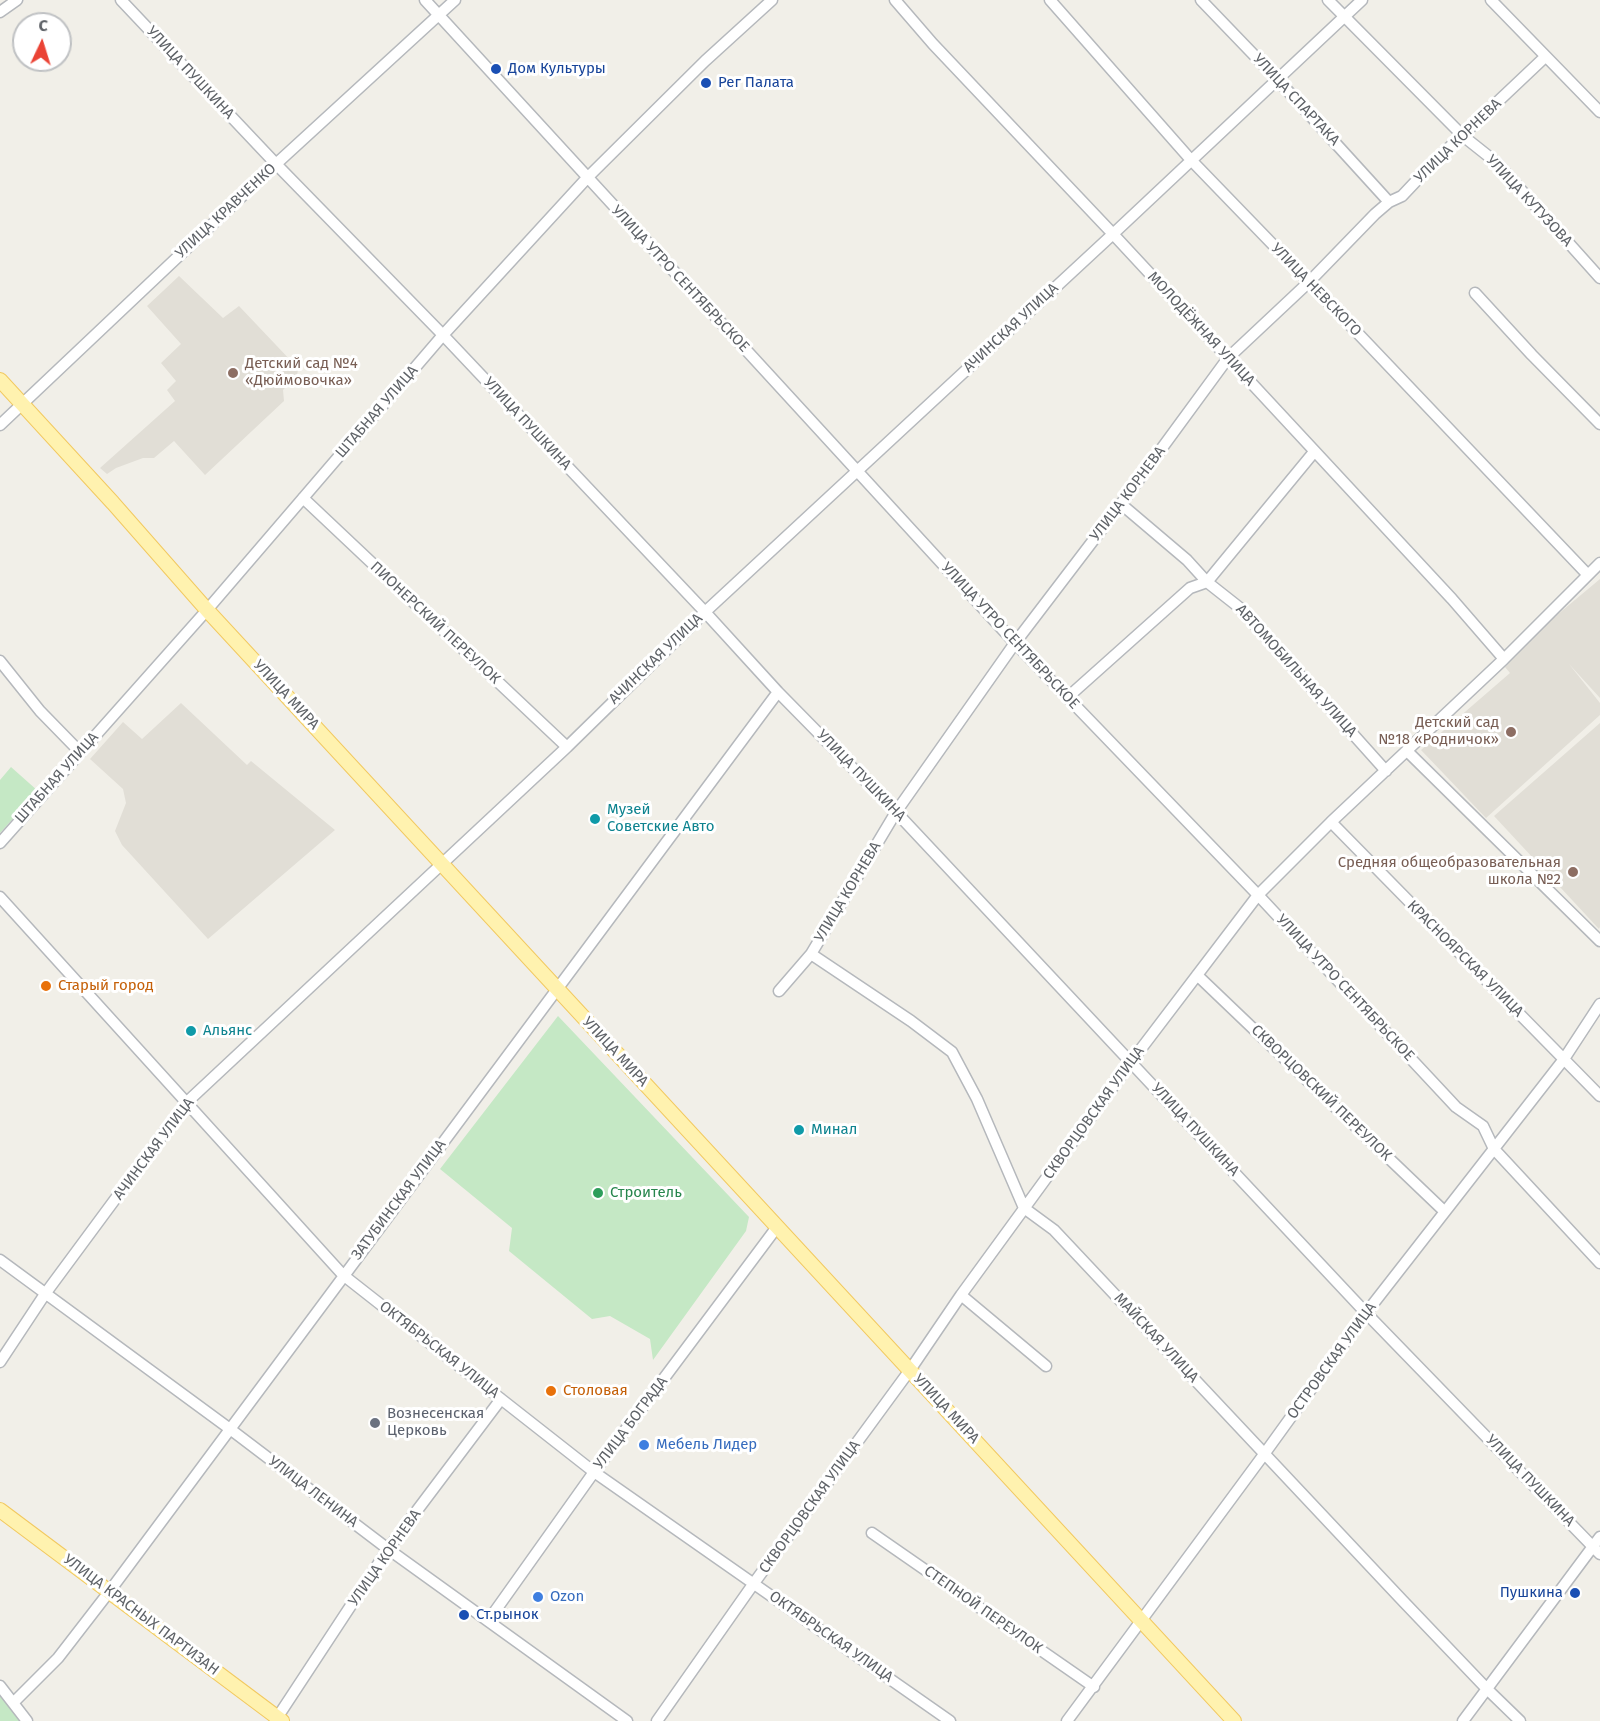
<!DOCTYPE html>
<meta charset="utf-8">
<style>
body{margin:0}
#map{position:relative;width:1600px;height:1721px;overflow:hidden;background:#f1efe8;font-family:"Fira Sans",sans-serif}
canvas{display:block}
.north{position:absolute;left:12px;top:12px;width:60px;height:60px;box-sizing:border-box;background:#fff;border:2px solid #bfc1c3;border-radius:50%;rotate:4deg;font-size:16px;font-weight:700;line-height:24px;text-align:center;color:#5f6368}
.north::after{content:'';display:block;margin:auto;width:21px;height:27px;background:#ea4335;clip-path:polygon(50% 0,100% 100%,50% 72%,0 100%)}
</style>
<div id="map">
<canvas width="1600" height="1721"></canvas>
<div class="north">С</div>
</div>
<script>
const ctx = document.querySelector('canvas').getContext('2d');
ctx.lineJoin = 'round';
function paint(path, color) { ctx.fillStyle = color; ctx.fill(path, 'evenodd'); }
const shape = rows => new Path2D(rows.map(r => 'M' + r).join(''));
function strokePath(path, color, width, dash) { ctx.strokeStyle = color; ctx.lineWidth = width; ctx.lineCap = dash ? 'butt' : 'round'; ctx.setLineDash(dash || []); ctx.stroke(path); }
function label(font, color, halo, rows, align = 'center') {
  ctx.font = font + ' "Fira Sans",sans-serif'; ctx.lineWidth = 6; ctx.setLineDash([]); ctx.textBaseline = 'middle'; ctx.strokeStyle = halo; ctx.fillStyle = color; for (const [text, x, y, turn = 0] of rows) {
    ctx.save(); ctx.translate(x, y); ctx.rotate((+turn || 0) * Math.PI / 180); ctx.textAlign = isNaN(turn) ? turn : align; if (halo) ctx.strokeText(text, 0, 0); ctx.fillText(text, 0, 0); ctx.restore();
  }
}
const education = shape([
 [179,276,223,318,239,306,294,364,298,370,297,375,283,390,284,401,205,475,174,441,154,458,143,458,116,468,107,474,100,468,175,401,167,390,176,381,161,363,181,344,147,306],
 [1600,579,1600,698,1569,664,1600,703,1600,715,1486,818,1421,750,1510,673,1505,667,1551,620],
 [181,703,247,765,251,761,335,830,208,939,122,845,115,831,126,803,123,789,90,759,123,722,142,739],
 [1600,723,1600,927,1599,929,1494,816]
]);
const green = shape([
 [11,767,38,791,0,833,0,780],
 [558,1016,749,1217,746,1231,653,1360,650,1339,610,1316,592,1319,509,1251,512,1228,440,1169],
 [0,1694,11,1707,20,1721,0,1721]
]);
const minor = shape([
 [121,0,276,164,443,335,705,612,778,692,896,812,1366,1313,1600,1554],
 [425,0,1015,643,1258,895,1456,1107,1483,1126,1494,1149,1600,1263],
 [895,0,933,44,1113,234,1452,599,1504,659],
 [1050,0,1191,160,1309,282,1588,575],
 [1201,0,1277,79,1389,202],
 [1328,0,1463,136,1497,163,1600,278],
 [1491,0,1600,112],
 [0,12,17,0],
 [1475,293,1532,355,1600,424],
 [0,425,276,164,455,0],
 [303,498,567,747],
 [1121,504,1187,560,1207,582,1240,608,1386,771],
 [0,661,40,711,80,752],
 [1068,697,1190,588,1207,582,1314,452],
 [1407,751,1600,941],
 [1331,822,1600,1096],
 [0,843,207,610,443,335,587,178,705,61,772,0],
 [0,897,343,1275,594,1472,950,1721],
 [811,954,911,1021,952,1052,977,1099,1024,1208,1054,1230,1402,1600,1487,1689,1520,1721],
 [1197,975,1444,1211],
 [779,991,811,954,896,812,1015,643,1121,504,1228,358,1309,282,1375,214,1389,202,1402,196,1435,161,1545,57],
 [0,1260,230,1429,388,1549,627,1721],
 [961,1295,1046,1366],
 [0,1362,45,1294,187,1102,567,747,705,612,1113,234,1362,0],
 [872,1533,1094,1687],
 [488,1621,594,1472,777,1227],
 [0,1686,27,1721],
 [14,1702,58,1658,109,1592,778,692],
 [275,1721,388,1549,501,1399],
 [657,1721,754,1583,910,1370,961,1295,1131,1062,1258,895,1331,822,1504,659,1600,563],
 [1067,1721,1265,1453,1366,1313,1564,1059,1600,1004],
 [1463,1721,1600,1537]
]);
const major = shape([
 [0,380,113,503,207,610,1234,1721],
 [0,1510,282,1721]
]);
const markers = [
 [496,69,6,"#1a4fb4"],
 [706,83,6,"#1a4fb4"],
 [233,373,6,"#8d6e63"],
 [1511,732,6,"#8d6e63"],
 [595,819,6,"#0f9aa8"],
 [1573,872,6,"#8d6e63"],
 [46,986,6,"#e8710a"],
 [191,1031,6,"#0f9aa8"],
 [799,1130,6,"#0f9aa8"],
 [598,1193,6,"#2e9e5b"],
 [551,1391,6,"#e8710a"],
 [375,1423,6,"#6b7280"],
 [644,1445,6,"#3f7fe0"],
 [1575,1593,6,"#1a4fb4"],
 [538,1597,6,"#3f7fe0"],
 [464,1615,6,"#1a4fb4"]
];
const transitNames = [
 ["Дом Культуры",508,69],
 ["Рег Палата",718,83],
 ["Пушкина",1563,1593,"right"],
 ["Ст.рынок",476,1615]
];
const streetNames = [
 ["УЛИЦА ПУШКИНА",190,73,47],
 ["УЛИЦА СПАРТАКА",1296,100,47],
 ["УЛИЦА КОРНЕВА",1458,141,-44],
 ["УЛИЦА КУТУЗОВА",1529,201,47],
 ["УЛИЦА КРАВЧЕНКО",226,211,-43],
 ["УЛИЦА УТРО СЕНТЯБРЬСКОЕ",680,279,47],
 ["УЛИЦА НЕВСКОГО",1316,290,46],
 ["АЧИНСКАЯ УЛИЦА",1011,328,-43],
 ["МОЛОДЁЖНАЯ УЛИЦА",1201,329,47],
 ["ШТАБНАЯ УЛИЦА",377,412,-49],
 ["УЛИЦА ПУШКИНА",527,424,47],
 ["УЛИЦА КОРНЕВА",1128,494,-53],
 ["ПИОНЕРСКИЙ ПЕРЕУЛОК",435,623,43],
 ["УЛИЦА УТРО СЕНТЯБРЬСКОЕ",1010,636,47],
 ["АЧИНСКАЯ УЛИЦА",656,659,-44],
 ["АВТОМОБИЛЬНАЯ УЛИЦА",1296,671,48],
 ["УЛИЦА МИРА",286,695,47],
 ["УЛИЦА ПУШКИНА",861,776,46],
 ["ШТАБНАЯ УЛИЦА",57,778,-48],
 ["УЛИЦА КОРНЕВА",848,892,-59],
 ["КРАСНОЯРСКАЯ УЛИЦА",1465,959,45],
 ["УЛИЦА УТРО СЕНТЯБРЬСКОЕ",1345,988,47],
 ["УЛИЦА МИРА",615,1052,47],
 ["СКВОРЦОВСКИЙ ПЕРЕУЛОК",1321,1093,44],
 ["СКВОРЦОВСКАЯ УЛИЦА",1094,1113,-54],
 ["УЛИЦА ПУШКИНА",1195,1130,47],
 ["АЧИНСКАЯ УЛИЦА",154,1149,-53],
 ["ЗАТУБИНСКАЯ УЛИЦА",399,1200,-53],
 ["МАЙСКАЯ УЛИЦА",1156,1338,47],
 ["ОКТЯБРЬСКАЯ УЛИЦА",439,1350,38],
 ["ОСТРОВСКАЯ УЛИЦА",1332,1361,-54],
 ["УЛИЦА МИРА",946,1409,47],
 ["УЛИЦА БОГРАДА",631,1423,-53],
 ["УЛИЦА ПУШКИНА",1530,1481,46],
 ["УЛИЦА ЛЕНИНА",313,1492,37],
 ["СКВОРЦОВСКАЯ УЛИЦА",810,1507,-54],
 ["УЛИЦА КОРНЕВА",385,1558,-55],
 ["СТЕПНОЙ ПЕРЕУЛОК",983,1610,35],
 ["УЛИЦА КРАСНЫХ ПАРТИЗАН",141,1615,37],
 ["ОКТЯБРЬСКАЯ УЛИЦА",831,1637,35]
];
const educationNames = [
 ["Детский сад №4",245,364,"left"],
 ["«Дюймовочка»",245,381,"left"],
 ["Детский сад",1499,723],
 ["№18 «Родничок»",1499,740],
 ["Средняя общеобразовательная",1561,863],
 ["школа №2",1561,880]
];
const cultureNames = [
 ["Музей",607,810],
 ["Советские Авто",607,827],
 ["Альянс",203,1031],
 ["Минал",811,1130]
];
const foodNames = [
 ["Старый город",58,986],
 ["Столовая",563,1391]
];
const leisureNames = [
 ["Строитель",610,1193]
];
const worshipNames = [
 ["Вознесенская",387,1414],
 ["Церковь",387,1431]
];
const shopNames = [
 ["Мебель Лидер",656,1445],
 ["Ozon",550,1597]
];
paint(education, '#e1ded6');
paint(green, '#c5e8c5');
strokePath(minor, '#b5b8bc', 13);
strokePath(major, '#f2c960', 16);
strokePath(minor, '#fff', 10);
strokePath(major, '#fff2af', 14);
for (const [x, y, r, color] of markers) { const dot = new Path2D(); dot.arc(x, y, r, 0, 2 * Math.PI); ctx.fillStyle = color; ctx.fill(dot); strokePath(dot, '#fff', 2); }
label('15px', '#164399', '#fff', transitNames, 'left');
label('15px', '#5f6368', '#fff', streetNames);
label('15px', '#785e54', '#fff', educationNames, 'right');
label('15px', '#0d838f', '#fff', cultureNames, 'left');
label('15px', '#c56008', '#fff', foodNames, 'left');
label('15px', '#27864d', '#fff', leisureNames, 'left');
label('15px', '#5b616d', '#fff', worshipNames, 'left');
label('15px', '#366cbe', '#fff', shopNames, 'left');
</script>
